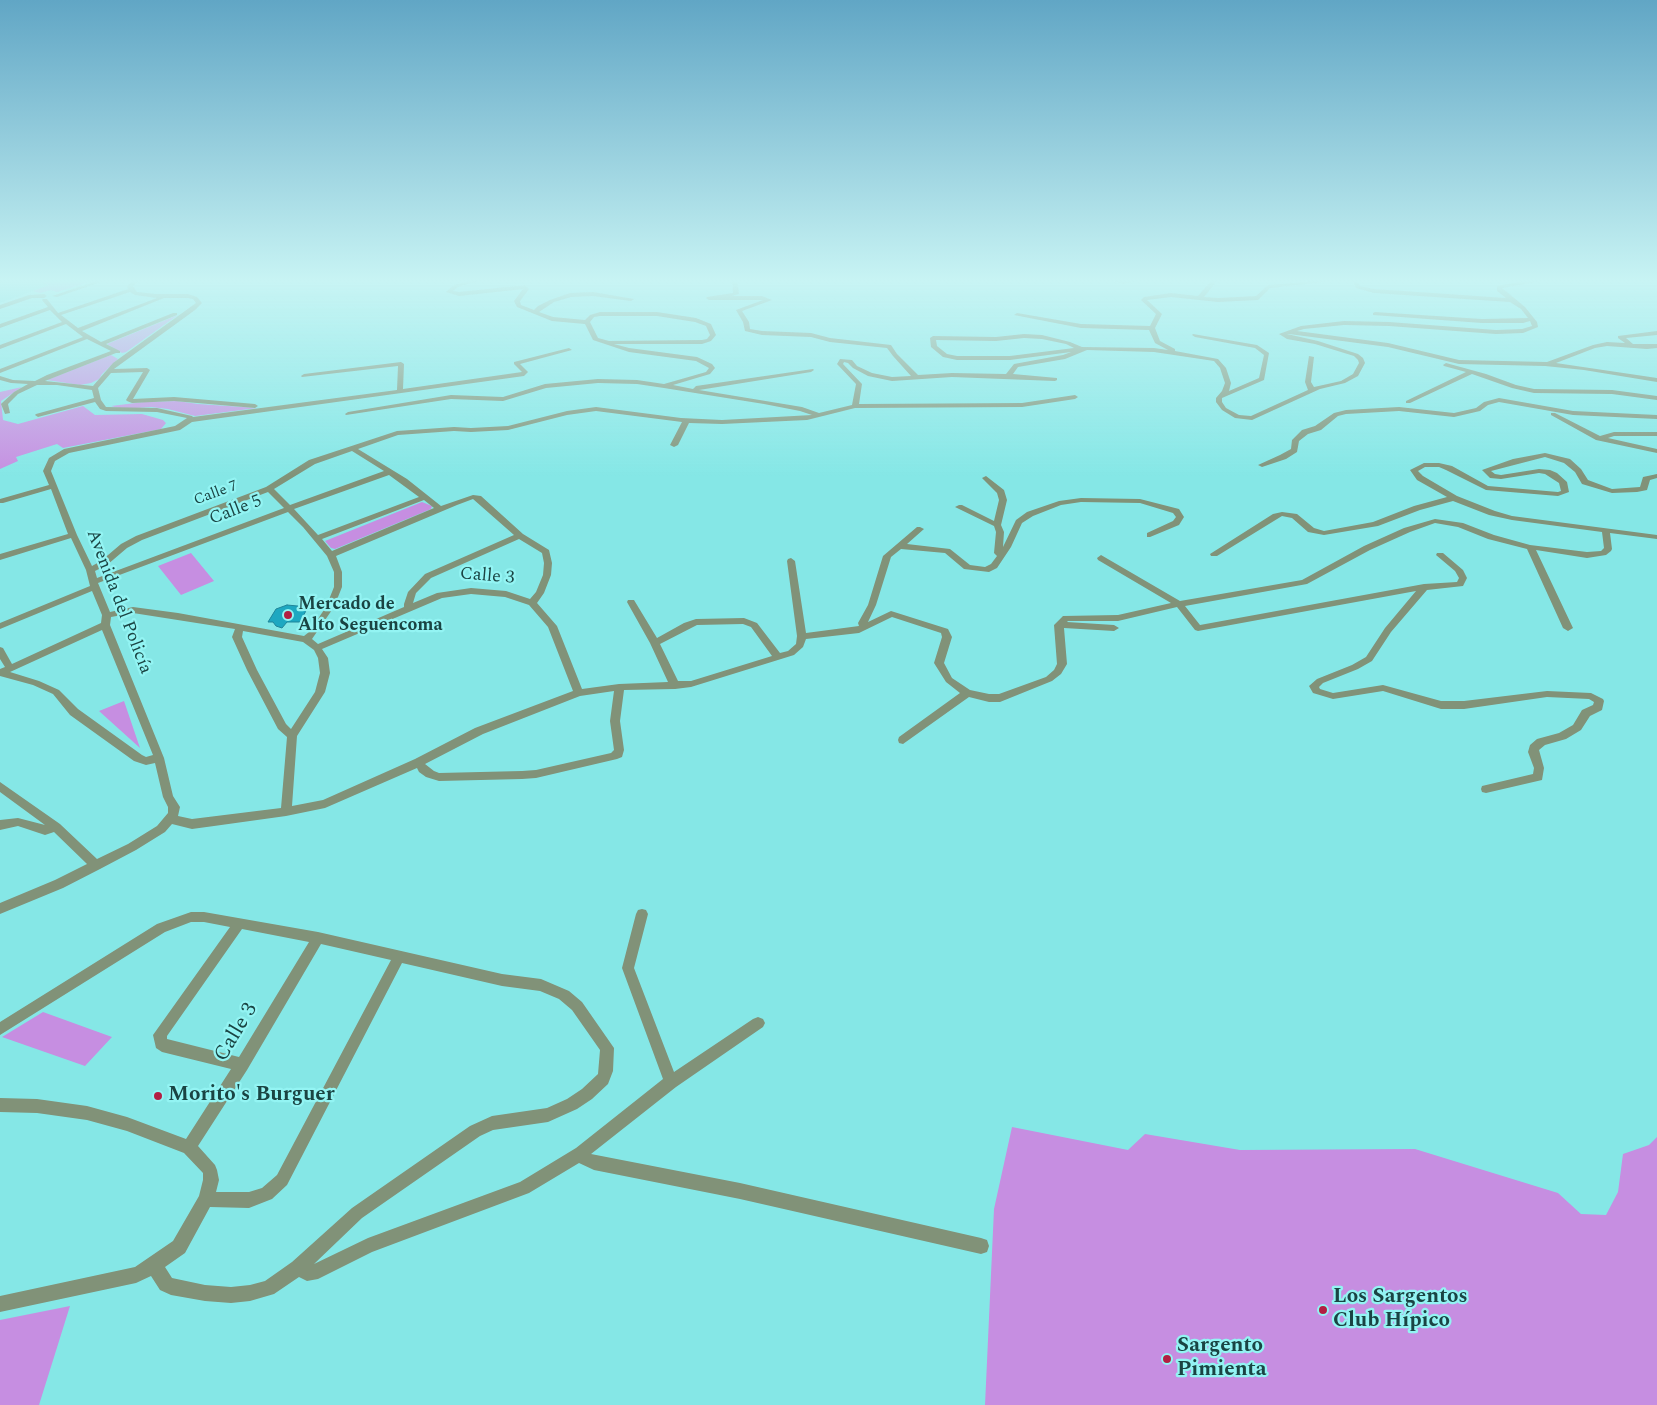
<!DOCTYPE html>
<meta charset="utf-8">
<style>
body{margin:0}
canvas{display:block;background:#85e7e6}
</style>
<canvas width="1657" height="1405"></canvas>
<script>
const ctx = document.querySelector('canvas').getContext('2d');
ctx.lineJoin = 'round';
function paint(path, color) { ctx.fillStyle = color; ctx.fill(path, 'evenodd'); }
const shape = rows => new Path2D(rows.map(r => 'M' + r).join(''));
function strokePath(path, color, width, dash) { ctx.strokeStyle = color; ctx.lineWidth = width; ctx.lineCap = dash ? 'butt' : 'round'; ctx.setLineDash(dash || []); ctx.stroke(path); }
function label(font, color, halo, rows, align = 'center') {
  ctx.font = font + ' Spectral,serif'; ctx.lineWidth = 4.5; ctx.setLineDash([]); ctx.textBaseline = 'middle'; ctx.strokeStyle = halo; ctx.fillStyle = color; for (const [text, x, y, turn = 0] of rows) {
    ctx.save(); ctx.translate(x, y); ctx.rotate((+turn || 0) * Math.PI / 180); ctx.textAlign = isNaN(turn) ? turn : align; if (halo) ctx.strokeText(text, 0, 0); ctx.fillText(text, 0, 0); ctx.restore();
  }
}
const built = shape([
 [9,280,34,280,50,285,0,303,0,283]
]);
const green = shape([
 [34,280,96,280,57,292,51,290,40,293,33,291,49,285],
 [178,315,126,352,122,353,107,344],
 [111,355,118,359,102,374,99,379,91,383,80,385,47,380],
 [22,387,1,401,3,420,18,424,83,406,95,415,142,414,163,420,166,423,161,429,63,448,57,444,16,457,18,461,0,469,0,392],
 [177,401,198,404,257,408,195,416,168,409,151,407,123,409,111,406,144,402],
 [422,502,432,506,431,509,335,549,331,548,325,541],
 [191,553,214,581,181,595,158,566],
 [124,701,140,748,99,711],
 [43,1012,112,1037,85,1066,2,1037],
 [1012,1127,1128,1150,1145,1134,1240,1150,1415,1149,1558,1193,1581,1214,1606,1215,1618,1192,1623,1154,1649,1145,1657,1137,1657,1405,985,1405,994,1209],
 [70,1306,39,1405,0,1405,0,1320]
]);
const building = shape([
 [287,605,308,607,300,622,287,622,282,628,276,626,273,622,268,622,276,609,287,605]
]);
const street = shape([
 [0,280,6,280,0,283,0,280],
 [100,280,107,280,57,297,52,296,100,280],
 [134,280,140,280,133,286,137,292,156,294,188,294,197,297,202,303,195,310,114,369,147,368,150,370,133,399,174,397,255,404,258,406,255,408,174,401,132,403,127,401,126,400,143,372,111,373,98,388,101,400,106,407,157,408,192,416,193,417,397,390,398,366,302,377,301,376,304,374,401,362,404,364,403,389,522,372,514,364,514,362,569,348,572,350,520,364,528,372,524,376,192,422,180,430,69,453,55,461,51,471,77,535,92,566,101,561,121,544,136,536,266,487,309,460,397,431,454,427,471,428,508,426,567,411,596,407,681,418,722,420,812,415,800,411,764,404,664,388,637,384,598,383,546,388,503,401,451,399,346,415,345,414,348,412,451,395,503,397,545,384,598,379,637,380,664,384,706,372,709,368,696,361,629,352,593,340,585,324,552,321,517,307,514,301,523,289,459,296,446,292,454,285,472,280,480,280,458,287,453,291,459,292,525,285,529,289,520,301,521,305,534,310,538,306,550,300,570,293,593,292,634,299,631,301,593,296,571,297,554,302,539,312,553,317,585,320,590,315,600,312,657,312,696,318,711,324,716,335,711,341,702,344,614,344,629,348,697,357,712,364,715,368,710,374,673,385,693,389,696,386,813,369,814,370,811,372,699,390,802,407,819,413,852,405,856,384,837,364,840,359,852,360,857,366,872,373,892,377,911,376,893,356,887,348,830,342,811,337,762,335,745,331,743,322,736,310,763,300,709,300,706,298,707,297,733,293,732,280,737,280,739,294,732,296,762,296,772,300,742,311,749,322,750,329,762,331,811,333,830,338,891,345,897,354,918,375,952,373,1006,374,1014,364,1063,355,1071,352,1010,360,957,360,943,357,931,347,930,338,933,336,996,337,1024,334,1042,335,1070,342,1082,347,1154,348,1168,350,1155,343,1149,330,1081,328,1014,315,1017,313,1081,324,1150,326,1156,314,1141,300,1144,297,1171,293,1198,296,1210,282,1210,280,1214,280,1216,282,1204,297,1218,298,1256,296,1268,285,1326,280,1324,282,1270,288,1258,300,1218,302,1171,297,1147,300,1162,314,1155,328,1160,341,1175,349,1175,351,1218,359,1226,368,1231,383,1229,391,1259,378,1264,355,1255,348,1195,337,1192,335,1193,334,1257,345,1269,353,1264,380,1222,398,1222,402,1226,408,1239,415,1251,416,1308,390,1305,382,1309,356,1314,357,1311,382,1314,387,1341,381,1353,374,1359,363,1358,360,1354,356,1315,344,1287,339,1279,334,1301,326,1344,321,1389,322,1496,330,1522,329,1532,326,1530,321,1523,323,1482,323,1373,315,1373,313,1375,312,1482,319,1528,318,1521,309,1510,302,1374,293,1356,288,1352,280,1356,280,1360,286,1374,289,1506,298,1497,291,1497,286,1529,280,1538,280,1536,282,1502,288,1525,307,1537,322,1538,327,1523,333,1496,334,1389,326,1344,325,1304,329,1297,331,1388,343,1459,360,1547,362,1593,345,1607,342,1625,343,1618,338,1618,336,1657,331,1657,335,1626,338,1633,344,1657,344,1657,348,1647,349,1607,346,1595,348,1556,363,1657,378,1657,382,1584,370,1545,366,1459,364,1388,347,1289,334,1287,334,1318,341,1358,354,1363,358,1365,363,1358,376,1345,383,1320,389,1252,420,1235,418,1222,410,1216,402,1216,398,1222,391,1225,383,1220,368,1214,361,1154,352,1087,350,1065,359,1018,367,1013,374,1057,378,1057,380,1055,381,952,377,892,381,868,376,853,368,848,363,844,362,843,364,862,384,859,404,1022,403,1075,395,1078,397,1075,399,1022,407,855,408,807,420,722,424,689,423,678,445,674,447,670,445,682,422,596,411,567,415,508,430,471,432,454,431,398,435,358,449,407,479,441,506,473,495,481,496,523,534,549,550,552,563,551,575,544,593,537,603,557,626,582,689,619,684,668,682,650,643,627,602,628,600,634,600,657,638,684,623,696,619,744,618,757,623,780,653,788,651,796,644,797,636,787,561,788,559,791,558,795,561,806,633,859,626,858,623,868,605,883,556,917,527,920,527,924,529,907,544,950,549,970,565,985,567,991,564,997,556,994,553,996,532,994,526,955,507,959,505,962,505,994,521,999,500,997,493,982,478,986,476,1004,490,1007,500,1001,525,1004,532,1003,547,1016,520,1027,512,1059,501,1081,498,1140,499,1179,509,1184,517,1179,525,1150,537,1147,537,1147,533,1173,521,1176,517,1173,513,1140,503,1081,502,1061,505,1033,516,1022,523,1011,547,997,568,989,572,964,569,945,553,901,549,891,557,876,605,868,622,891,611,948,629,952,637,944,663,952,678,970,690,989,694,999,694,1046,677,1054,670,1057,664,1054,625,1063,616,1118,615,1171,603,1098,560,1097,558,1101,555,1180,601,1302,580,1364,546,1404,528,1435,519,1463,523,1494,535,1530,545,1587,552,1601,551,1604,548,1602,532,1512,520,1489,515,1453,501,1420,510,1378,526,1324,535,1308,532,1292,518,1282,516,1217,556,1211,556,1210,554,1273,514,1282,512,1297,514,1314,528,1324,531,1373,522,1414,506,1447,497,1417,480,1410,470,1424,463,1439,463,1452,466,1488,486,1558,492,1561,491,1559,483,1545,474,1539,473,1501,479,1490,478,1482,470,1513,459,1545,453,1570,459,1581,469,1588,480,1612,489,1640,487,1643,477,1657,474,1657,478,1650,480,1647,490,1637,492,1612,493,1582,484,1575,472,1564,463,1545,457,1491,471,1495,474,1501,475,1539,469,1550,470,1557,473,1567,482,1569,492,1558,496,1486,490,1446,470,1439,467,1425,467,1418,471,1423,476,1457,496,1495,511,1512,516,1657,535,1657,539,1610,533,1612,549,1611,551,1606,555,1587,558,1536,550,1573,628,1568,631,1563,628,1527,549,1488,539,1458,527,1435,523,1410,532,1370,550,1307,584,1185,606,1200,625,1424,584,1457,582,1459,578,1455,571,1436,555,1437,553,1443,553,1463,570,1467,578,1463,586,1427,590,1391,632,1372,661,1358,669,1323,683,1319,687,1320,689,1333,693,1383,685,1441,701,1464,701,1547,691,1591,693,1603,699,1604,701,1602,710,1590,716,1581,730,1566,739,1545,745,1539,750,1544,768,1542,780,1486,793,1482,792,1481,789,1482,786,1533,774,1534,768,1528,752,1530,745,1537,739,1559,733,1573,725,1582,710,1593,705,1594,702,1589,699,1547,697,1464,709,1441,709,1383,691,1333,699,1313,693,1309,686,1317,679,1352,665,1366,657,1385,628,1416,591,1198,631,1195,630,1177,607,1118,621,1068,621,1067,622,1114,625,1119,628,1114,631,1064,628,1067,664,1061,674,1052,681,1000,702,989,702,969,697,903,744,899,743,898,740,899,737,960,693,946,682,934,663,942,637,941,633,892,617,859,633,806,639,803,647,794,655,691,687,675,689,624,690,620,721,624,750,622,757,617,759,536,778,522,779,439,781,426,777,419,772,417,768,325,808,286,816,214,826,192,829,172,824,165,832,136,850,100,869,63,888,0,914,0,903,55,880,87,864,54,832,45,835,18,826,0,830,0,820,18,818,45,825,0,792,0,782,60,824,97,859,128,844,157,826,168,813,168,807,163,797,155,763,146,765,134,761,70,715,53,694,33,685,0,676,0,669,5,667,0,659,0,647,3,648,12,664,101,623,102,615,92,591,0,629,0,623,90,586,86,570,71,538,0,560,0,554,68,534,51,489,3,503,0,503,0,499,49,485,43,471,49,458,64,449,175,426,187,418,157,412,106,411,100,409,95,402,38,417,35,415,36,414,94,398,92,390,57,385,37,385,18,394,8,404,10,413,5,414,1,404,2,403,14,392,28,384,11,383,0,380,0,376,13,380,35,381,47,375,111,351,87,339,0,373,0,369,83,337,66,324,0,349,0,345,62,322,50,310,0,328,0,324,48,307,42,300,43,299,47,299,58,313,128,289,127,286,134,280],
 [130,292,135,295,157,298,78,328,61,315,130,292],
 [164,298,188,298,193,299,196,303,113,363,93,386,45,381,116,353,120,353,120,351,106,344,177,315,177,313,173,313,101,342,82,331,164,298],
 [600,316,657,316,695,322,706,326,710,335,707,339,702,340,609,341,598,338,590,322,594,317,600,316],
 [1024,338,1042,339,1066,344,1074,348,1010,356,957,356,947,354,937,346,936,340,996,341,1024,338],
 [352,451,384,471,290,505,274,489,315,464,352,451],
 [389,475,419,497,318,535,294,509,389,475],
 [268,492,284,508,97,578,95,571,107,565,127,548,142,540,268,492],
 [473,499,514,535,425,574,408,592,404,604,404,607,318,644,312,639,334,607,342,587,342,572,336,556,457,505,473,499],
 [424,500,434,508,332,551,322,539,424,500],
 [288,512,303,527,327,556,334,572,334,587,326,607,309,632,304,636,178,613,133,607,110,612,98,583,288,512],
 [519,539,542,553,544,563,543,575,536,592,530,599,506,591,471,588,437,593,413,603,416,593,431,578,519,539],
 [471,594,505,597,529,605,548,627,573,691,475,728,415,759,323,800,292,806,297,736,325,692,330,673,328,658,322,649,442,598,471,594],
 [133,613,235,629,232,637,247,670,278,729,287,737,281,808,192,819,178,816,180,807,173,796,164,758,110,625,111,617,133,613],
 [743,624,751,627,772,656,691,681,678,681,660,644,697,625,743,624],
 [102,630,153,755,146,757,142,755,78,709,59,690,39,681,10,672,102,630],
 [243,631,303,642,314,650,318,658,320,673,315,692,291,729,286,724,257,670,242,637,243,631],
 [614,691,610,721,614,750,611,753,536,770,522,771,439,773,434,771,425,764,483,734,580,696,614,691],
 [1110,280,1142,280,1123,284,1110,280],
 [29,295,44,294,47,296,44,298,32,298,0,309,0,305,29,295],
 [1446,363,1486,374,1516,385,1534,389,1612,390,1657,396,1657,400,1612,394,1534,393,1512,388,1472,374,1410,403,1406,403,1406,401,1466,372,1444,366,1443,365,1446,363],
 [1499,398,1573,411,1657,415,1657,419,1573,415,1499,402,1488,405,1480,411,1454,417,1399,411,1346,414,1338,416,1321,430,1308,434,1299,441,1297,452,1286,459,1262,467,1258,465,1280,455,1291,449,1292,440,1302,430,1315,426,1334,413,1346,410,1399,407,1454,413,1476,408,1484,402,1499,398],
 [1551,413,1555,413,1600,436,1614,432,1657,432,1657,436,1614,436,1608,438,1657,449,1657,453,1596,440,1551,415,1551,413],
 [642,909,646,910,648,914,634,968,674,1072,753,1019,758,1017,763,1019,765,1023,763,1027,676,1087,591,1154,740,1183,981,1238,987,1240,989,1246,987,1252,981,1254,740,1199,594,1170,579,1163,529,1193,372,1252,318,1279,307,1281,299,1277,274,1294,250,1301,231,1303,205,1301,171,1295,160,1290,151,1276,136,1283,0,1312,0,1296,135,1267,173,1241,199,1196,203,1180,203,1173,184,1153,127,1131,87,1120,37,1113,0,1112,0,1098,37,1099,87,1106,127,1117,186,1139,231,1069,162,1052,156,1048,153,1035,230,927,204,922,191,922,165,932,0,1035,0,1022,157,924,191,912,204,912,318,932,502,974,541,979,569,991,582,1002,614,1048,613,1071,608,1084,592,1099,577,1109,548,1122,493,1130,480,1136,362,1218,314,1264,368,1238,520,1182,576,1148,663,1079,622,968,636,914,638,910,642,909],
 [242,929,309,942,239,1057,167,1039,167,1036,242,929],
 [321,944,391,960,277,1175,262,1188,249,1192,216,1192,219,1180,217,1170,215,1165,198,1146,247,1070,321,944],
 [402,963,502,986,540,991,559,999,572,1010,600,1050,598,1074,582,1089,567,1099,547,1108,492,1116,470,1126,352,1208,292,1262,265,1281,250,1285,231,1287,205,1285,172,1278,165,1267,185,1253,210,1207,249,1208,272,1199,287,1185,402,963]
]);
const markers = [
 [288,615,5,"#b21f42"],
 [158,1096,5,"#b21f42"],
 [1323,1310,5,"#b21f42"],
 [1167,1359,5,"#b21f42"]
];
const farStreetnames = [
 ["Calle 7",216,494,-20]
];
const streetNames = [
 ["Calle 5",236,511,-21],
 ["Calle 3",487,577,5],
 ["Avenida del Policía",118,602,69]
];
const poiNames = [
 ["Mercado de",298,605],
 ["Alto Seguencoma",298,626]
];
const nearStreetnames = [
 ["Calle 3",237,1033,-59]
];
const nearPoinames = [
 ["Morito's Burguer",168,1096],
 ["Los Sargentos",1333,1298],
 ["Club Hípico",1333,1322],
 ["Sargento",1177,1347],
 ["Pimienta",1177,1371]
];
paint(built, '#6ddddc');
paint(green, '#c68ee1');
paint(building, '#1ea8c1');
strokePath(building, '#1f8599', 1);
paint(street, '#819278');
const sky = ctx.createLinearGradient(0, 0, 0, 476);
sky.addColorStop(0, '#61a6c5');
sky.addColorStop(0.59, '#c8f4f4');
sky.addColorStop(1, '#c8f4f400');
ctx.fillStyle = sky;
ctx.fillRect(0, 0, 1657, 476);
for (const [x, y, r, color] of markers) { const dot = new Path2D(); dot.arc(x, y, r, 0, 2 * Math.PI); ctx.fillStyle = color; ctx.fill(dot); strokePath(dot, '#93f4f3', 2); }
label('15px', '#1a4443', '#93f4f3', farStreetnames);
label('18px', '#1a4443', '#93f4f3', streetNames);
label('bold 18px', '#1a4443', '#93f4f3', poiNames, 'left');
label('21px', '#1a4443', '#93f4f3', nearStreetnames);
label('bold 21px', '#1a4443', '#93f4f3', nearPoinames, 'left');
</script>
